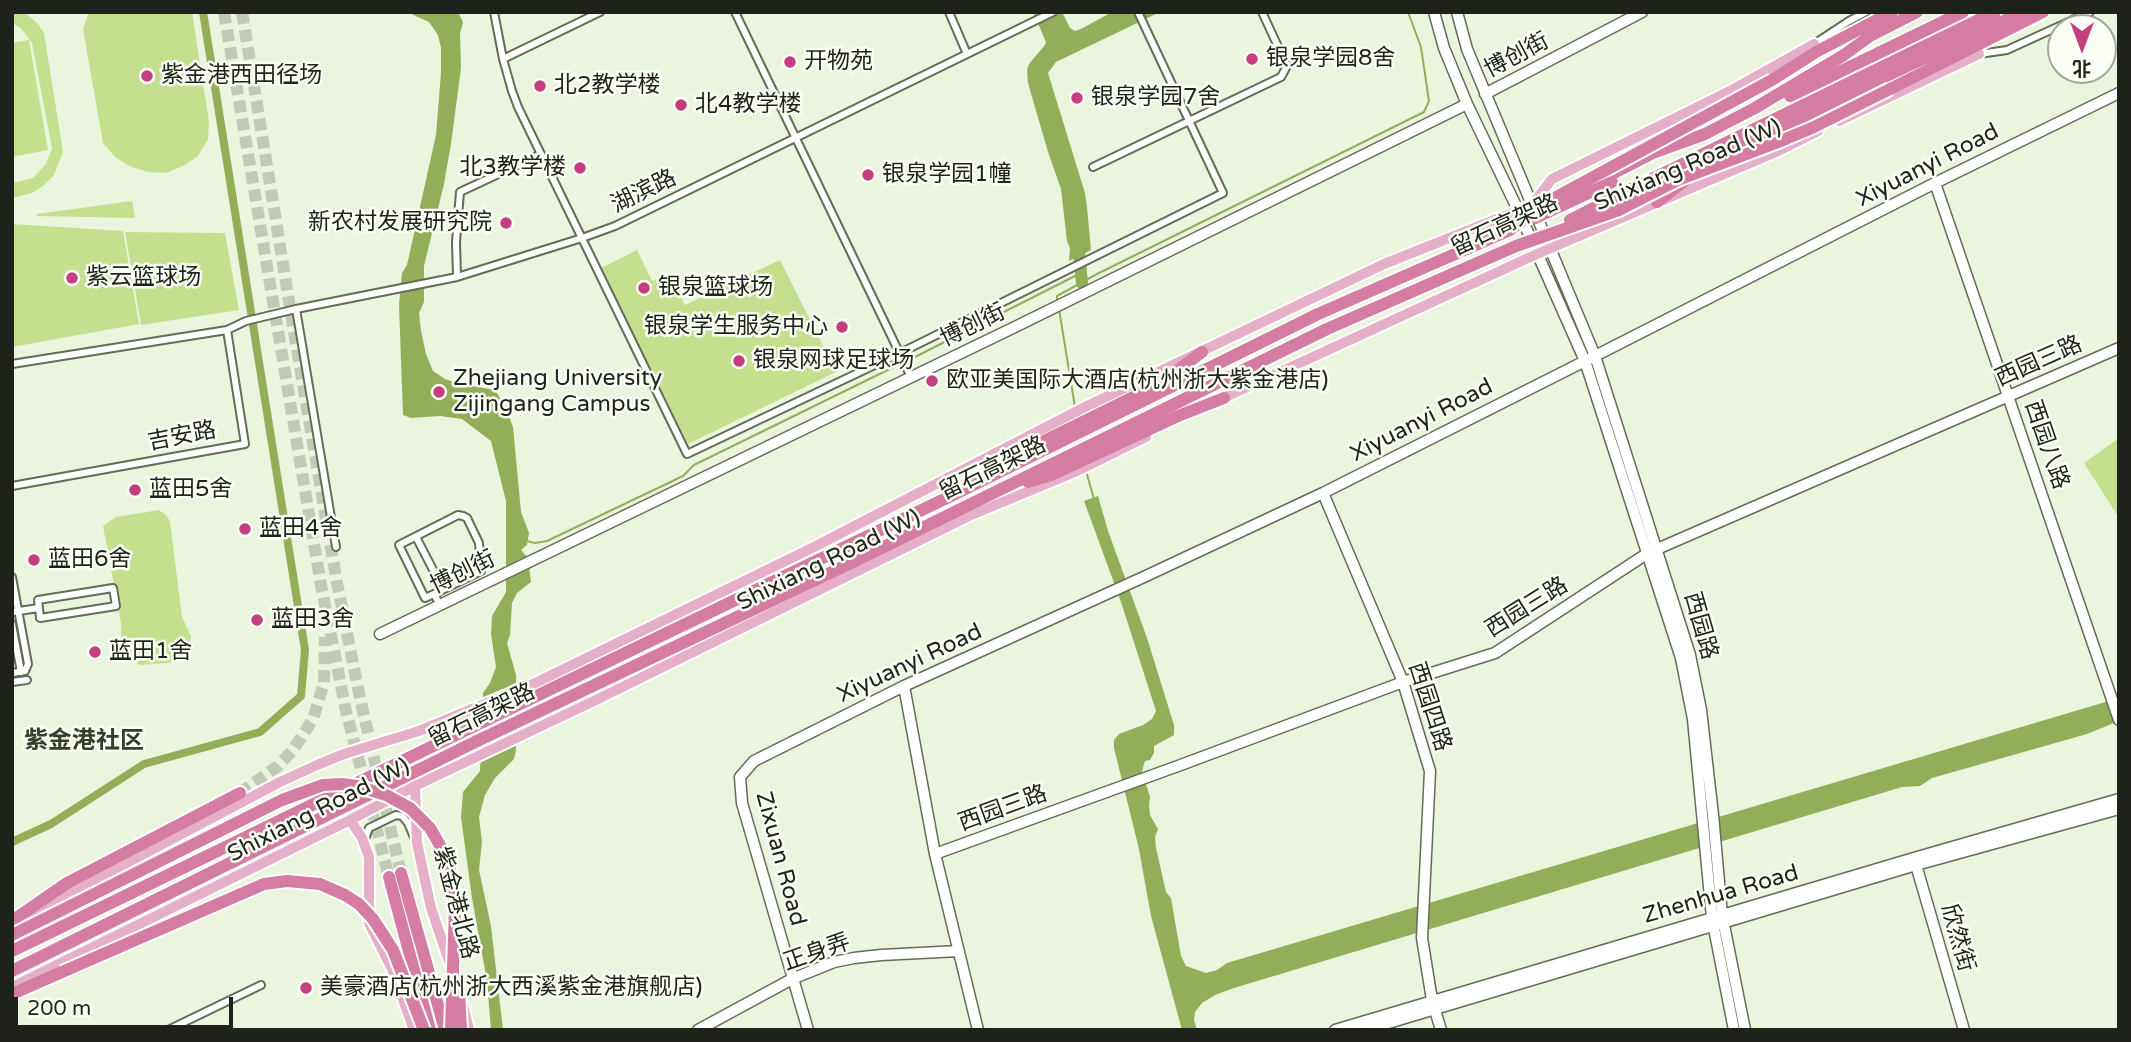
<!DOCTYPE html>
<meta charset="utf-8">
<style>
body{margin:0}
#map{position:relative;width:2131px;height:1042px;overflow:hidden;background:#ebf4dd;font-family:"Varela Round","Noto Sans SC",sans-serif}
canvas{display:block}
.frame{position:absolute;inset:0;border:14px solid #1f221a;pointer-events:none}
.north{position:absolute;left:2047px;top:14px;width:70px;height:70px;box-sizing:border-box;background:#fbfef5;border:2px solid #a3a69d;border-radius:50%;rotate:180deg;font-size:19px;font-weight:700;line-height:28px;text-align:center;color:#1f221a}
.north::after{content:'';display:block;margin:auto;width:24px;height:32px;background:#c43e80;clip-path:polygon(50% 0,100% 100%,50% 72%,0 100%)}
.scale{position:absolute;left:14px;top:997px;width:219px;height:32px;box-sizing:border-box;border:4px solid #1f221a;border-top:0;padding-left:9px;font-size:21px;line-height:24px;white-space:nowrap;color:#1f221a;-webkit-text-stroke:5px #fbfef5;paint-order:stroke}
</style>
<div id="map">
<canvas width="2131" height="1042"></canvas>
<div class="frame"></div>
<div class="north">北</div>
<div class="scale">200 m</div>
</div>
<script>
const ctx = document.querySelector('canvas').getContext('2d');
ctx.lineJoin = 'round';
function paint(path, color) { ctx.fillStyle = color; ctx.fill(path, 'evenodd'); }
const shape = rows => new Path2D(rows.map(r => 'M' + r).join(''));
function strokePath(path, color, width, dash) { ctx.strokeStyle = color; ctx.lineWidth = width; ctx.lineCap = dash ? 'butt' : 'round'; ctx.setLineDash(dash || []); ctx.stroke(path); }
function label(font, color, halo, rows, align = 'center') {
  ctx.font = font + ' "Varela Round","Noto Sans SC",sans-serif'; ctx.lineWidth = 5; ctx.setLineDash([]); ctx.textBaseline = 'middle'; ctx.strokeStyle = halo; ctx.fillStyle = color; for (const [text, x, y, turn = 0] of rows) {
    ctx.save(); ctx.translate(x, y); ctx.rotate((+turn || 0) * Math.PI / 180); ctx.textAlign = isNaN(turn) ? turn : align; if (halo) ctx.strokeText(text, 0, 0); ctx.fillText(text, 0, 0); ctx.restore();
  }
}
const green = shape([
 [12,12,22,12,29,16,38,24,44,33,63,152,54,175,43,186,32,193,12,198,12,183,33,178,46,164,52,148,32,43,21,28,12,23],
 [89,12,192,12,209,122,208,139,198,156,183,166,166,173,149,172,131,167,115,157,103,143,83,29],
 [29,40,48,150,12,157,12,43],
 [132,201,135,218,37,216,37,214],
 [12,224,123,231,139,324,12,347],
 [125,232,225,233,239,310,141,325],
 [637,250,652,281,670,273,685,305,780,260,836,372,688,444,601,268],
 [2119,438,2119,518,2084,463],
 [159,510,166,515,170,521,182,617,191,636,188,650,179,658,169,663,140,665,126,656,121,642,121,623,103,526,116,517]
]);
const water = shape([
 [407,12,458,12,463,22,460,34,461,68,451,144,444,184,424,266,424,302,419,313,421,331,426,354,433,371,445,379,460,384,495,390,506,408,513,427,521,512,529,533,527,545,521,550,528,558,531,582,517,593,512,603,510,635,507,643,516,675,516,750,514,759,495,778,485,795,479,817,482,842,479,870,491,926,503,1030,491,1030,487,981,472,898,461,817,463,792,480,771,483,693,490,683,496,667,491,634,492,616,506,592,506,501,491,441,462,419,440,416,411,418,403,415,399,305,402,273,407,265,436,135,441,73,441,48,438,35,429,22],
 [1033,12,1062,12,1070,28,1075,31,1081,29,1112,12,1160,12,1056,62,1048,73,1085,193,1087,207,1091,250,1069,261,1070,248,1067,241,1061,189,1048,152,1028,83,1027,70,1029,64,1045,45,1046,42],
 [1098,496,1108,531,1147,638,1174,725,1174,735,1154,746,1154,753,1150,760,1145,761,1142,771,1150,797,1149,805,1150,815,1158,829,1155,837,1156,848,1166,892,1171,898,1181,956,1186,966,1206,973,1217,970,1227,963,2119,698,2119,721,2087,734,1932,778,1920,786,1902,787,1234,988,1215,995,1202,1003,1195,1012,1194,1020,1197,1030,1182,1030,1151,916,1139,849,1114,748,1114,740,1119,734,1143,725,1152,719,1156,711,1121,602,1084,501]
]);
const stream = shape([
 [1057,300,1057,296,1097,274,1424,112,1429,101,1421,47,1408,12],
 [1059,309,1075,407],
 [907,361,1081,273],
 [1086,471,1094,499],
 [527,541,535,543,547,541,683,476,694,465,902,363]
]);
const canal = shape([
 [12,842,51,824,144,764,260,732,301,696,305,650,203,12]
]);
const river = shape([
 [1078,241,1082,283]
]);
const highwayTunnel = shape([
 [224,12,321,585,346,711,389,877],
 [242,12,295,338,337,583,361,703,401,873],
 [240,793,278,766,293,750,313,719,324,683,325,637]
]);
const street = shape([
 [494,12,503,59,512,91,518,107,687,454,900,353,1223,193,1138,12],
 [735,12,911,377],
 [949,12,967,54],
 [1814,44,1849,21,1866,12],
 [1979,54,2007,50,2090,12],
 [503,59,600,12],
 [1093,167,1281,77,1287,66,1262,12],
 [457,277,456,242,460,192,541,154],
 [296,309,336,547],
 [12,364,227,330,246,321,296,309,457,277,582,238,615,226,1053,12],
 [12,486,245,444,227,330],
 [416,537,443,589],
 [12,577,28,664,25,671,12,673],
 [434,594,481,571,479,543,467,518,463,516,458,515,399,545,425,598,434,594,440,605],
 [12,612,39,608,40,618,116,606,113,588,38,600,39,608],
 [12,624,21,672],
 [12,682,27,680],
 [364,842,369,828,396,815,402,816,408,823,413,835],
 [168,1030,261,985]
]);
const secondary = shape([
 [1434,12,1444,48,1467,104,1518,210,1585,361,1681,658,1693,719,1712,918,1734,1030],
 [1457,12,1467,49,1595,356,1690,655,1701,710,1713,815,1722,915,1745,1030],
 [1485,94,1642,12],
 [1935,183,2119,720],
 [1323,493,1403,682,1430,771,1422,938,1432,1000,1441,1030],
 [380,634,1019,325,1467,104],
 [904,686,935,854,978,1030],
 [935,854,1178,766,1403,682,1495,653,1648,553,2119,348],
 [1914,858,1964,1030],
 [698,1030,792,979,834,962,854,958,881,955,959,951],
 [808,1030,742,803,740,777,754,761,904,686,1146,576,1323,493,1595,356,1935,183,2119,93],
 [1335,1030,1914,858,2119,799],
 [1365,1030,1916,865,2119,809]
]);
const primary = shape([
 [1839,121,1979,54],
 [1217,401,1537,254,1776,152,1818,131],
 [415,786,417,843,431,908,451,967],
 [350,820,362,838,369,857,369,923,392,969,414,1030],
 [30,914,280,782,317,765,344,754,419,731,531,685,812,548,1085,407,1384,264,1532,205,1552,179,1728,92,1814,44],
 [12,987,350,820,415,786,596,700,969,516,1075,472,1146,437],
 [463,1005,469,1030]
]);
const highway = shape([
 [1772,80,1816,52,1892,12],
 [1890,89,2043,12],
 [1790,96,1963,12],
 [1718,160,1884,77,2023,12],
 [1604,178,1655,152,1705,134,1755,108,1844,55,1870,36,1917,12],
 [1617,196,1995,12],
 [1657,202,1687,179],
 [1022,452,1158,385,1202,352],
 [1028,482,1051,475,1178,416,1224,398],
 [401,873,445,1030],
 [389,877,430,1030],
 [12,921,67,883,240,793],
 [12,951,468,729,955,494,1318,314,1510,230],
 [12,971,475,742,857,560,1327,329,1516,246],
 [12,994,62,972]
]);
const highwayBridge = shape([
 [1535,218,1612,182],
 [1570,220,1617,196],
 [1510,230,1549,201,1772,80],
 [1516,246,1619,210,1678,180,1781,141,1814,127,1890,89],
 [12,935,282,800,323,785,342,784,357,786,386,795,410,808,430,828,445,854,452,877,455,908,451,1030],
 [62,972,264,884,287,881,320,884,345,895,359,904,373,919,393,950,424,1030],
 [459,992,461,1030]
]);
const markers = [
 [1252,59,7,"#c43e80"],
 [790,62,7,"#c43e80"],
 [147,76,7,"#c43e80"],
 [540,86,7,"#c43e80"],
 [1077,98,7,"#c43e80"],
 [681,105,7,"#c43e80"],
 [580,168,7,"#c43e80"],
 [868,175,7,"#c43e80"],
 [506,223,7,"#c43e80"],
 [72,278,7,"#c43e80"],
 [644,288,7,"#c43e80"],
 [842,327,7,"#c43e80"],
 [739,361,7,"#c43e80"],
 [932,381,7,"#c43e80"],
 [439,392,7,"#c43e80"],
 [135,490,7,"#c43e80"],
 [245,529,7,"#c43e80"],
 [34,560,7,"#c43e80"],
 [257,620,7,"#c43e80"],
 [95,652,7,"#c43e80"],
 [306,988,7,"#c43e80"]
];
const streetNames = [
 ["博创街",1517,56,-28],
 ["Shixiang Road (W)",1688,166,-23],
 ["Xiyuanyi Road",1928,166,-27],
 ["湖滨路",644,192,-26],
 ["留石高架路",1505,226,-25],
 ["博创街",973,326,-26],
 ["西园三路",2039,362,-24],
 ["Xiyuanyi Road",1422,421,-27],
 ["吉安路",182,437,-11],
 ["西园八路",2046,445,71],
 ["留石高架路",993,469,-26],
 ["Shixiang Road (W)",829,561,-26],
 ["博创街",463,573,-26],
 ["西园三路",1527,608,-32],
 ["西园路",1700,626,74],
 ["Xiyuanyi Road",910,664,-25],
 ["西园四路",1429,707,72],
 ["留石高架路",482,716,-26],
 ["西园三路",1003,809,-20],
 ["Shixiang Road (W)",319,811,-27],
 ["Zixuan Road",780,859,75],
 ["Zhenhua Road",1721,895,-16],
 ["紫金港北路",455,903,75],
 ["欣然街",1957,938,74],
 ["正身弄",817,953,-19]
];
const poiNames = [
 ["银泉学园8舍",1266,59],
 ["开物苑",804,62],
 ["紫金港西田径场",161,76],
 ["北2教学楼",554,86],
 ["银泉学园7舍",1091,98],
 ["北4教学楼",695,105],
 ["北3教学楼",566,168,"right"],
 ["银泉学园1幢",882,175],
 ["新农村发展研究院",492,223,"right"],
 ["紫云篮球场",86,278],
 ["银泉篮球场",658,288],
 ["银泉学生服务中心",828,327,"right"],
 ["银泉网球足球场",753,361],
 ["Zhejiang University",453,379],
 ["Zijingang Campus",453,405],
 ["欧亚美国际大酒店(杭州浙大紫金港店)",946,381],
 ["蓝田5舍",149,490],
 ["蓝田4舍",259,529],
 ["蓝田6舍",48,560],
 ["蓝田3舍",271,620],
 ["蓝田1舍",109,652],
 ["美豪酒店(杭州浙大西溪紫金港旗舰店)",320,988]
];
const neighbourhoodNames = [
 ["紫金港社区",84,742]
];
paint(green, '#c4e08e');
paint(water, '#93ae59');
strokePath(stream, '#93ae59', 2);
strokePath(canal, '#93ae59', 8);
strokePath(river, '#93ae59', 12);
strokePath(highwayTunnel, '#c2cab6', 12, [12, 6]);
strokePath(street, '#646c58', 10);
strokePath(secondary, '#646c58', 13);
strokePath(primary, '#fff', 14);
strokePath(highway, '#fff', 16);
strokePath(street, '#fff', 6);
strokePath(secondary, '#fff', 10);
strokePath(primary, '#e5b0c7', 10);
strokePath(highway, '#d47ca1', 12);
strokePath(highwayBridge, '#fff', 16, []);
strokePath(highwayBridge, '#d47ca1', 12);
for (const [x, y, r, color] of markers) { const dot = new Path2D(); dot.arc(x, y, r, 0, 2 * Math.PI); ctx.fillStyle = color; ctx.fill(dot); strokePath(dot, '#fbfef5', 2.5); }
label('23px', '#1f221a', '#fbfef5', streetNames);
label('23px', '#1f221a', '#fbfef5', poiNames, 'left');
label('bold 24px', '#363d2b', '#fbfef5', neighbourhoodNames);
</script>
